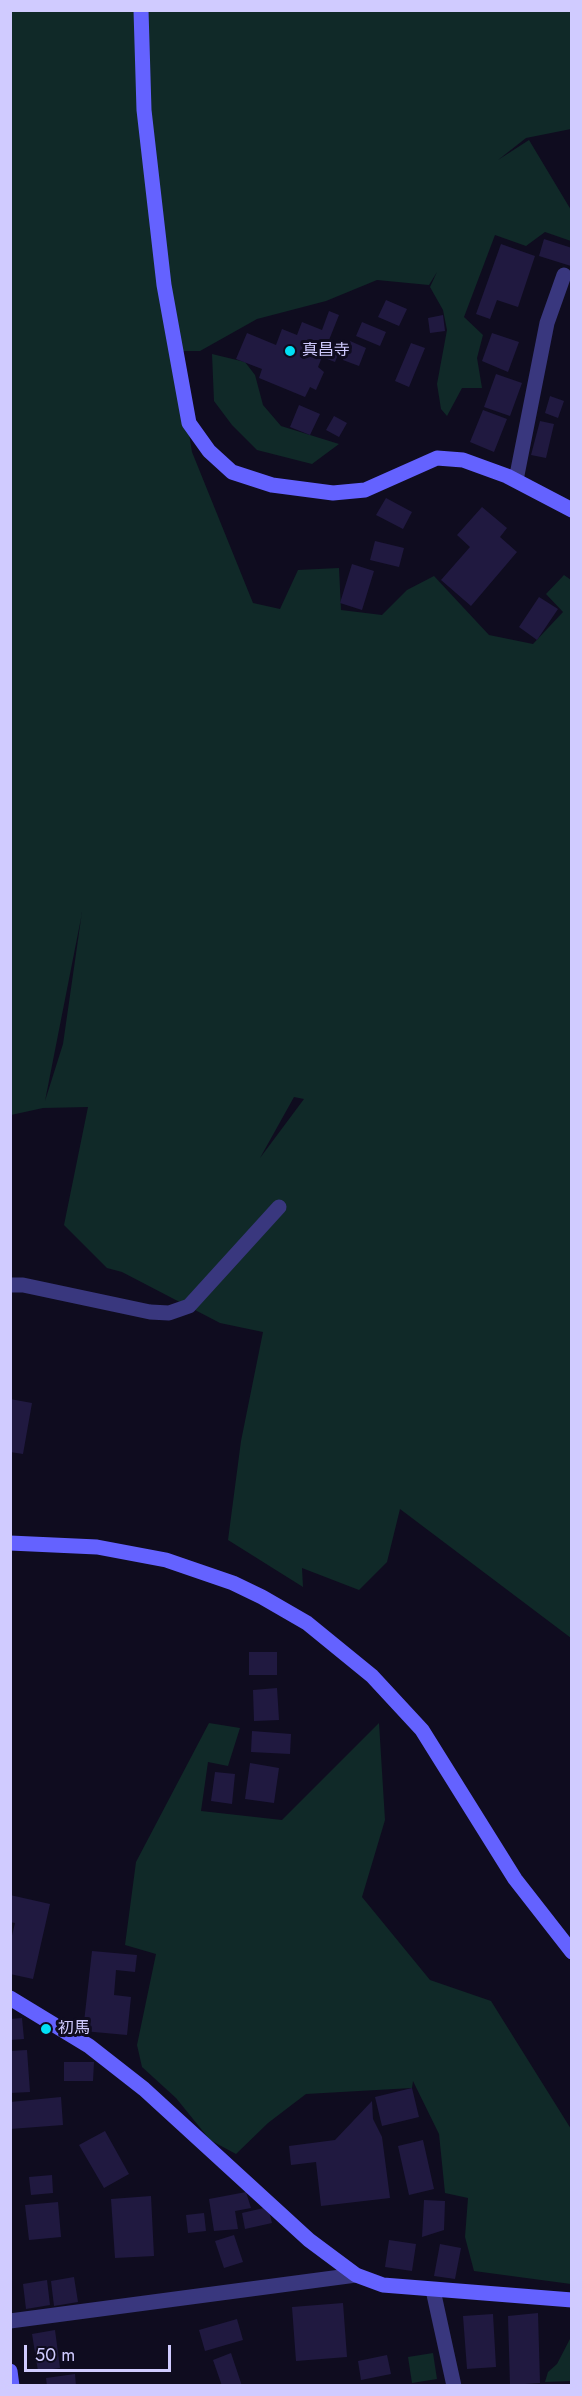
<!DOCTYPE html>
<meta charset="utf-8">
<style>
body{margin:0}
#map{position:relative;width:582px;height:2396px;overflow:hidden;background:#0f0c1f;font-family:Jost,sans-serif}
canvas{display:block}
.frame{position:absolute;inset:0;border:12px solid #d0cbff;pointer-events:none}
.scale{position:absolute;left:24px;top:2345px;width:147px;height:27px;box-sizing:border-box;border:3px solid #d0cbff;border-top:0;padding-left:8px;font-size:18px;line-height:21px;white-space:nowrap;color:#d0cbff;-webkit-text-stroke:4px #0f0c1f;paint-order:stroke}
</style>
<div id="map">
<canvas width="582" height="2396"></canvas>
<div class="frame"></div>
<div class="scale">50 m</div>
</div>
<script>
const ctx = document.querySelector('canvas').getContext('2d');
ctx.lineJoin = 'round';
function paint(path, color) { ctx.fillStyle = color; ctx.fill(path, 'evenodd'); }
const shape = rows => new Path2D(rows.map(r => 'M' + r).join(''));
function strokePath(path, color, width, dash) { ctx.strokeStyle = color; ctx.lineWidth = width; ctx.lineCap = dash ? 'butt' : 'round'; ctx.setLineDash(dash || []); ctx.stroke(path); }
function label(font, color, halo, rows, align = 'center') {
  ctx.font = font + ' Jost,"Noto Sans JP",sans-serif'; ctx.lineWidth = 6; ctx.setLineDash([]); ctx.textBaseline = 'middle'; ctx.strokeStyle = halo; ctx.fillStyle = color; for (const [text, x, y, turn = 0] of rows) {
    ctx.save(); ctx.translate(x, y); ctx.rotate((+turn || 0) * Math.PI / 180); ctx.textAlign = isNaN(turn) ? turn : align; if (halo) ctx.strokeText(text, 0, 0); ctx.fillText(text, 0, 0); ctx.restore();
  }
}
const green = shape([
 [11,11,571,11,571,129,526,138,498,160,529,140,571,210,571,241,545,232,526,246,495,235,464,317,483,335,477,358,482,388,462,388,447,416,441,409,437,384,447,330,443,310,430,287,437,272,429,285,377,280,326,301,257,319,200,351,173,351,176,353,192,452,253,603,280,609,298,570,339,568,341,610,382,615,407,590,434,576,489,635,533,644,563,612,546,594,564,575,571,580,571,1638,400,1509,387,1562,359,1590,302,1568,303,1587,228,1540,241,1441,263,1332,220,1323,122,1272,107,1268,64,1225,88,1107,43,1108,11,1115],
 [82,912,63,1044,45,1101,82,913],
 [294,1097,304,1099,260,1158],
 [212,354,245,362,255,375,263,405,281,426,339,444,312,464,257,450,232,425,214,401],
 [209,1723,240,1728,228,1766,208,1762,201,1811,282,1820,379,1723,385,1820,362,1897,430,1980,491,2001,571,2129,571,2284,474,2271,465,2237,468,2198,445,2193,439,2134,413,2081,412,2088,306,2094,268,2123,236,2154,210,2140,176,2098,142,2067,137,2045,156,1954,125,1945,136,1862],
 [571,2337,571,2381,545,2382,548,2372,557,2364],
 [433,2353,437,2379,412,2383,408,2357]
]);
const building = shape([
 [544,239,572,248,571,266,539,256],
 [501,244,535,256,518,307,497,300,490,319,476,314],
 [386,300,407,309,399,326,378,317],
 [329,311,339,315,329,340,342,345,335,362,322,357,318,367,324,372,316,390,310,387,305,397,259,378,262,369,236,359,247,333,276,345,282,329,297,335,302,322,322,330],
 [443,315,445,331,430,333,428,318],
 [362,322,386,332,380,346,356,336],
 [492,333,519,342,508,372,482,361],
 [350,341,366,348,359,366,343,360],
 [411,343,425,348,409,387,395,381],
 [496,374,522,383,510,416,484,407],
 [550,396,564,401,558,418,545,413],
 [299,405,320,414,310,435,290,427],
 [483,410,507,419,494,452,470,442],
 [334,416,347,423,339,437,326,430],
 [540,421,554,424,546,458,531,455],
 [386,498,412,512,403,529,376,515],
 [482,507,507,528,500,537,517,552,471,606,441,580,470,547,457,535],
 [375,541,404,548,399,567,370,560],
 [352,564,374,571,362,610,340,603],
 [539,597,558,609,537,640,519,627],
 [10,1399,32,1403,23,1454,10,1452],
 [249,1652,277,1652,277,1675,249,1675],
 [277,1688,279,1720,254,1721,253,1690],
 [252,1731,291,1734,290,1754,251,1752],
 [250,1763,279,1768,274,1803,245,1799],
 [215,1772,235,1774,232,1804,211,1801],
 [10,1895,50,1904,33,1979,10,1974,10,1944,15,1923,10,1922],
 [92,1951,137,1955,135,1972,116,1970,114,1995,131,1997,127,2035,83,2031],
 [22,2018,24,2039,10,2040,10,2019],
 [27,2050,30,2092,10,2093,10,2051],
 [64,2062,94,2062,93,2081,64,2081],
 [412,2088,419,2117,382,2126,375,2097],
 [61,2097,63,2125,10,2129,10,2102],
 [372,2101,373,2119,382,2137,390,2198,321,2206,316,2162,291,2165,289,2146,335,2140],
 [105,2131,129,2174,104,2188,79,2145],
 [423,2140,434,2189,409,2195,398,2146],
 [52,2175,53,2193,31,2195,29,2177],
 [246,2192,251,2208,235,2211,238,2229,214,2231,209,2199],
 [151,2196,154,2256,115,2258,111,2199],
 [424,2200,445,2201,444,2230,422,2237],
 [58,2202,61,2237,29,2240,25,2205],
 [268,2207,272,2223,245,2229,242,2213],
 [204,2213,206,2231,188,2233,186,2215],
 [234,2235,243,2262,224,2268,215,2241],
 [389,2240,416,2244,412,2271,385,2267],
 [440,2244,461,2248,455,2279,434,2276],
 [74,2277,78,2302,54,2306,51,2281],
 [47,2280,50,2305,26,2309,23,2284],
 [343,2303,347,2357,296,2361,292,2307],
 [538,2313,540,2383,510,2385,508,2316],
 [493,2314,496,2367,467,2369,463,2316],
 [237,2319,243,2340,205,2351,199,2330],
 [55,2330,60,2368,38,2371,32,2334],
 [231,2353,242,2386,222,2386,213,2360],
 [387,2355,391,2374,361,2380,358,2361],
 [75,2374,76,2386,47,2386,46,2378]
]);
const street = shape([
 [516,480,547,323,564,275],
 [10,1285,23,1285,150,1312,169,1313,189,1306,279,1207],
 [433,2290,454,2386],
 [10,2321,356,2275]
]);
const secondary = shape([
 [141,10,144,110,164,285,189,423,209,451,232,472,272,485,333,493,365,490,437,458,463,460,507,476,572,510],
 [10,1543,97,1547,166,1560,233,1583,262,1597,307,1623,372,1676,422,1730,515,1879,572,1952],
 [10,1998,89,2046,144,2089,309,2240,356,2275,383,2285,572,2300],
 [10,2371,12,2386]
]);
const markers = [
 [290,351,6,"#01e0f5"],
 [46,2029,6,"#01e0f5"]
];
const poiNames = [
 ["真昌寺",302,351],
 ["初馬",58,2029]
];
paint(green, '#102928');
paint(building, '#201940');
strokePath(street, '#39377e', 15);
strokePath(secondary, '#6462ff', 15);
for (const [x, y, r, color] of markers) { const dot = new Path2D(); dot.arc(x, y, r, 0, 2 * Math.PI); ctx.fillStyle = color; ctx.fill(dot); strokePath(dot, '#0f0c1f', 2); }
label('16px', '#d0cbff', '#0f0c1f', poiNames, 'left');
</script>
